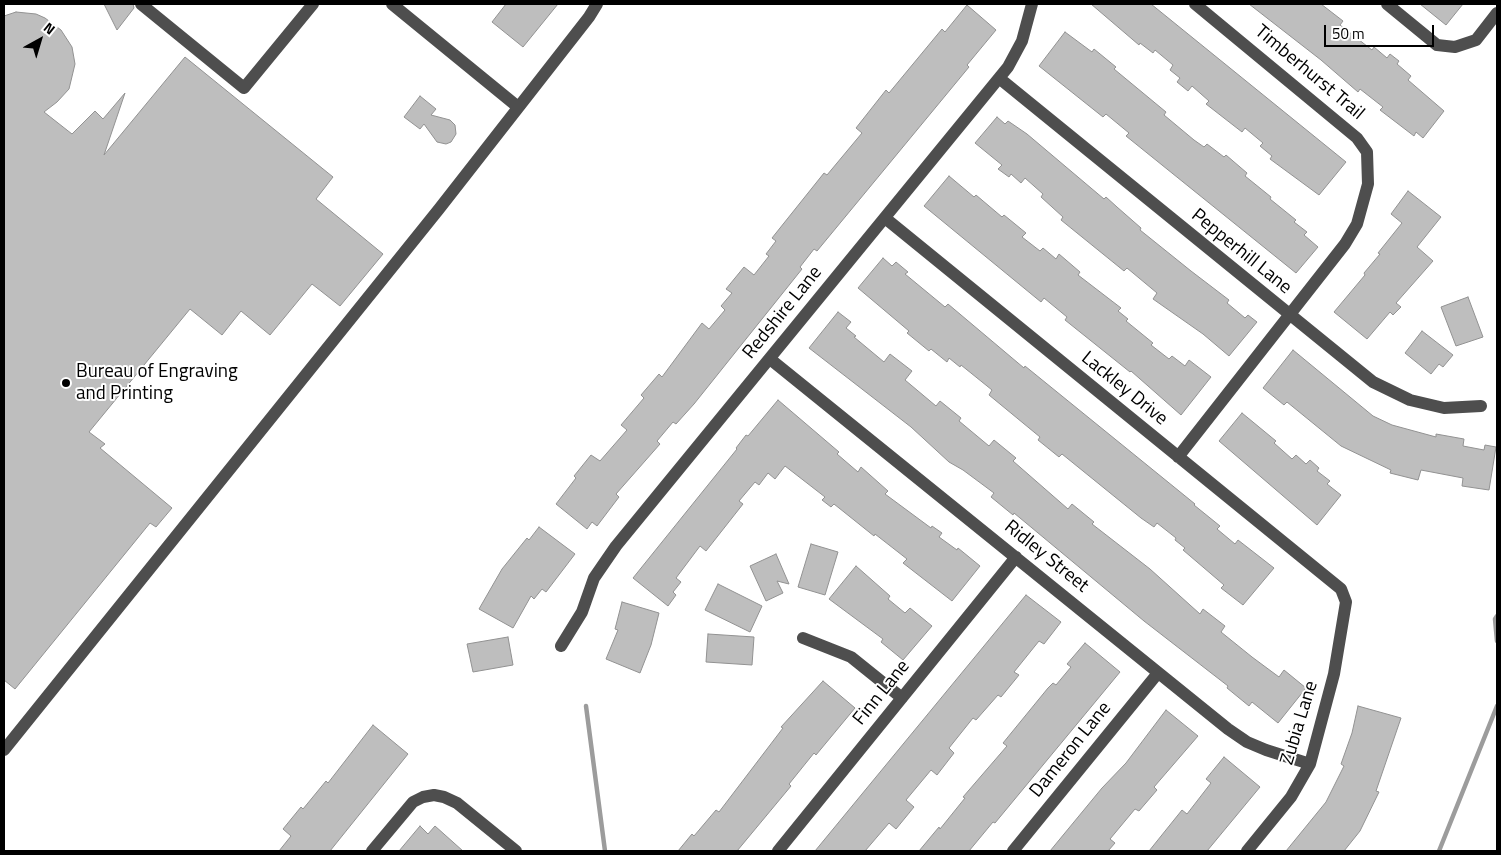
<!DOCTYPE html>
<style>
body{margin:0}
#map{position:relative;width:1501px;height:855px;overflow:hidden;background:#fff;font-family:"Titillium Web",sans-serif}
canvas{display:block}
.frame{position:absolute;inset:0;border:5px solid #000;pointer-events:none}
.north{position:absolute;left:15px;top:15px;width:50px;height:50px;-webkit-text-stroke:4px #fff;paint-order:stroke;rotate:39deg;font-size:14px;font-weight:700;line-height:20px;text-align:center;color:#000}
.north::after{content:'';display:block;margin:auto;width:18px;height:22px;background:#000;clip-path:polygon(50% 0,100% 100%,50% 72%,0 100%)}
.scale{position:absolute;left:1324px;top:25px;width:110px;height:22px;box-sizing:border-box;border:2px solid #000;border-top:0;padding-left:6px;font-size:15px;line-height:18px;white-space:nowrap;color:#000;-webkit-text-stroke:4px #fff;paint-order:stroke}
</style>
<div id="map">
<canvas width="1501" height="855"></canvas>
<div class="frame"></div>
<div class="north">N</div>
<div class="scale">50 m</div>
</div>
<script>
const ctx = document.querySelector('canvas').getContext('2d');
ctx.lineJoin = 'round';
const shape = rows => new Path2D(rows.map(r => 'M' + r).join(''));
function strokePath(path, color, width, dash) { ctx.strokeStyle = color; ctx.lineWidth = width; ctx.lineCap = dash ? 'butt' : 'round'; ctx.setLineDash(dash || []); ctx.stroke(path); }
function paint(path, color) { ctx.fillStyle = color; ctx.fill(path, 'evenodd'); }
function label(font, color, halo, rows, align = 'center') {
  ctx.font = font + ' "Titillium Web",sans-serif'; ctx.lineWidth = 4; ctx.setLineDash([]); ctx.textBaseline = 'middle'; ctx.strokeStyle = halo; ctx.fillStyle = color; for (const [text, x, y, turn = 0] of rows) {
    ctx.save(); ctx.translate(x, y); ctx.rotate((+turn || 0) * Math.PI / 180); ctx.textAlign = isNaN(turn) ? turn : align; if (halo) ctx.strokeText(text, 0, 0); ctx.fillText(text, 0, 0); ctx.restore();
  }
}
const stream = shape([
 [1497,616,1495,619,1497,641],
 [586,706,605,851],
 [1439,851,1497,706]
]);
const building = shape([
 [104,4,133,4,134,8,117,30,104,4],
 [506,4,558,4,523,47,492,22,506,4],
 [1091,4,1151,4,1346,162,1319,195,1270,159,1272,156,1260,146,1263,143,1245,128,1242,132,1206,104,1209,101,1192,86,1188,91,1177,82,1180,78,1170,70,1173,65,1155,50,1153,53,1140,43,1139,45,1091,4],
 [1249,4,1321,4,1343,21,1340,25,1372,50,1374,47,1387,58,1390,54,1399,61,1397,64,1411,76,1408,80,1444,111,1423,138,1416,132,1414,136,1380,110,1383,107,1360,89,1358,92,1321,60,1249,4],
 [1420,4,1463,4,1446,25,1420,4],
 [967,5,996,30,967,65,969,67,817,251,814,249,800,267,802,269,694,404,676,424,673,422,657,441,660,444,616,494,619,497,597,526,592,522,587,529,556,504,576,478,574,476,591,455,600,461,627,430,621,425,644,398,641,395,659,374,662,377,702,323,709,329,725,310,721,306,732,293,726,289,744,267,754,275,769,256,766,254,776,241,772,238,824,173,827,175,862,133,856,128,886,90,889,93,942,29,945,32,967,5],
 [16,12,36,14,45,18,61,30,72,47,75,64,69,89,57,102,44,112,72,134,95,111,103,119,125,93,104,155,185,57,333,177,316,199,383,254,340,306,312,284,270,335,241,311,222,335,190,309,89,432,105,444,100,448,172,508,156,527,150,523,15,689,4,680,4,16,16,12],
 [1065,32,1092,52,1094,49,1116,67,1114,69,1166,112,1164,115,1194,140,1204,147,1207,144,1224,157,1226,155,1247,173,1245,176,1271,197,1270,199,1296,220,1294,222,1307,232,1304,235,1318,247,1296,273,1126,136,1129,133,1106,114,1103,117,1039,66,1065,32],
 [420,96,436,109,431,115,450,120,455,125,456,134,451,142,446,144,437,142,424,124,420,129,404,117,420,96],
 [997,117,1005,124,1008,121,1027,134,1104,199,1106,197,1117,207,1141,228,1140,230,1191,271,1229,300,1227,303,1245,318,1248,315,1257,322,1229,356,1203,334,1153,299,1157,293,1127,268,1124,271,1061,220,1063,217,1041,197,1043,194,1025,178,1021,183,1011,174,1009,177,998,169,1002,165,975,143,997,117],
 [949,176,974,197,976,195,1002,217,1004,215,1026,233,1022,237,1040,251,1043,248,1056,259,1059,254,1080,272,1078,275,1121,308,1118,311,1128,319,1126,321,1153,343,1151,345,1169,359,1172,356,1185,366,1189,360,1211,377,1181,415,1131,371,1130,372,1065,320,1067,317,1044,298,1041,302,924,206,949,176],
 [1408,191,1441,217,1417,247,1433,261,1396,303,1401,307,1393,315,1390,312,1367,339,1334,312,1365,275,1364,273,1380,254,1378,253,1402,223,1391,214,1408,191],
 [883,258,892,266,896,262,908,272,905,274,945,307,948,304,1024,368,1025,366,1195,504,1194,505,1220,526,1217,529,1235,544,1238,540,1274,568,1243,605,1221,588,1224,585,1183,550,1185,548,1175,540,1176,538,1157,523,1154,527,1141,518,1062,454,1059,457,1038,440,1040,437,989,395,992,390,961,365,960,367,949,358,947,362,931,349,929,351,907,333,909,331,858,288,883,258],
 [1468,297,1483,337,1456,346,1441,307,1468,297],
 [838,312,851,322,846,328,856,336,854,337,884,362,890,354,912,371,905,380,936,406,940,401,961,418,959,421,989,446,994,440,1016,458,1013,461,1068,509,1072,504,1094,522,1092,524,1150,569,1200,614,1203,609,1225,626,1221,632,1252,657,1279,677,1284,670,1306,688,1278,723,1252,702,1249,706,1227,688,1228,686,1144,621,1014,513,1013,515,991,497,994,493,963,470,949,462,911,427,809,348,838,312],
 [1422,331,1453,355,1443,367,1439,364,1431,374,1405,353,1422,331],
 [1293,350,1373,416,1392,425,1436,437,1436,434,1464,439,1463,446,1484,450,1485,445,1496,447,1489,490,1462,486,1463,478,1421,470,1418,480,1390,473,1391,470,1341,446,1287,402,1284,405,1263,388,1293,350],
 [778,400,839,452,837,454,858,472,861,467,888,491,885,494,931,528,932,526,942,533,939,537,957,550,958,548,980,566,952,601,903,563,907,559,875,534,874,536,834,504,831,507,822,500,825,497,785,466,775,479,768,473,759,485,755,482,739,501,743,504,706,551,700,546,676,578,681,582,673,592,676,595,668,606,633,578,737,449,736,448,746,435,748,436,778,400],
 [1242,413,1276,441,1274,443,1292,459,1296,455,1306,464,1310,460,1319,468,1317,471,1330,481,1327,484,1341,495,1317,525,1219,441,1242,413],
 [539,527,575,554,546,592,542,589,534,599,531,596,513,628,479,609,502,569,527,538,529,540,539,527],
 [811,544,838,552,825,595,798,587,811,544],
 [776,554,789,584,777,581,783,593,766,601,750,566,776,554],
 [856,566,890,596,888,599,905,613,910,608,932,626,903,660,881,642,883,639,829,599,856,566],
 [718,584,762,606,750,632,705,610,718,584],
 [1026,595,1061,622,1044,644,1039,641,1014,672,1019,675,1001,697,998,695,976,720,973,718,949,748,954,753,937,775,931,770,906,800,914,807,896,829,889,823,865,851,815,851,1026,595],
 [622,602,659,613,651,645,640,673,606,659,618,630,615,629,622,602],
 [708,634,754,637,752,665,706,662,708,634],
 [508,637,513,665,473,672,467,644,508,637],
 [1085,643,1120,672,995,823,993,822,969,851,919,851,939,827,940,829,965,798,963,797,1007,746,1003,743,1048,688,1053,683,1056,685,1071,667,1067,664,1085,643],
 [823,681,855,708,816,755,814,753,789,784,791,786,737,851,678,851,692,834,694,836,716,810,719,812,783,728,781,727,823,681],
 [1358,706,1401,718,1376,791,1379,792,1360,831,1344,851,1286,851,1326,802,1344,766,1341,764,1352,733,1358,706],
 [1166,710,1198,736,1154,787,1157,790,1139,811,1135,809,1110,839,1115,843,1108,851,1050,851,1102,788,1126,763,1166,710],
 [373,725,408,754,330,851,279,851,291,836,283,829,301,807,303,809,326,781,328,783,373,725],
 [1224,757,1260,787,1207,851,1149,851,1182,810,1187,814,1211,783,1206,779,1224,757],
 [420,826,428,834,435,826,463,851,399,851,420,826]
]);
const minor = shape([
 [141,4,244,88,313,4],
 [392,4,518,107],
 [1387,4,1437,45,1455,47,1476,40,1497,13],
 [999,78,1373,382,1410,400,1444,408,1481,406],
 [885,218,1341,589,1346,602,1334,674,1310,764,1291,797,1247,851],
 [770,359,1228,729,1247,742,1266,750,1310,764],
 [1178,457,1345,244,1357,224,1368,184,1367,152,1357,138,1195,4],
 [803,638,851,657,902,698],
 [561,646,582,612,594,578,616,546,1008,67,1022,41,1032,4],
 [4,750,439,209,589,17,597,4],
 [372,851,413,802,423,797,434,795,444,797,457,803,516,851],
 [778,851,1016,557],
 [1013,851,1158,673]
]);
const markers = [
 [66,383,5,"#000"]
];
const streetNames = [
 ["Timberhurst Trail",1309,73,40],
 ["Pepperhill Lane",1241,252,39],
 ["Redshire Lane",783,313,-51],
 ["Lackley Drive",1124,389,39],
 ["Ridley Street",1046,557,39],
 ["Finn Lane",882,693,-51],
 ["Zubia Lane",1300,723,-73],
 ["Dameron Lane",1071,750,-51]
];
const poiNames = [
 ["Bureau of Engraving",76,372],
 ["and Printing",76,394]
];
strokePath(stream, '#9c9c9c', 4.5);
paint(building, '#bebebe');
strokePath(building, '#929292', 1);
strokePath(minor, '#4e4e4e', 12);
for (const [x, y, r, color] of markers) { const dot = new Path2D(); dot.arc(x, y, r, 0, 2 * Math.PI); ctx.fillStyle = color; ctx.fill(dot); strokePath(dot, '#fff', 2); }
label('19px', '#000', '#fff', streetNames);
label('19px', '#000', '#fff', poiNames, 'left');
</script>
